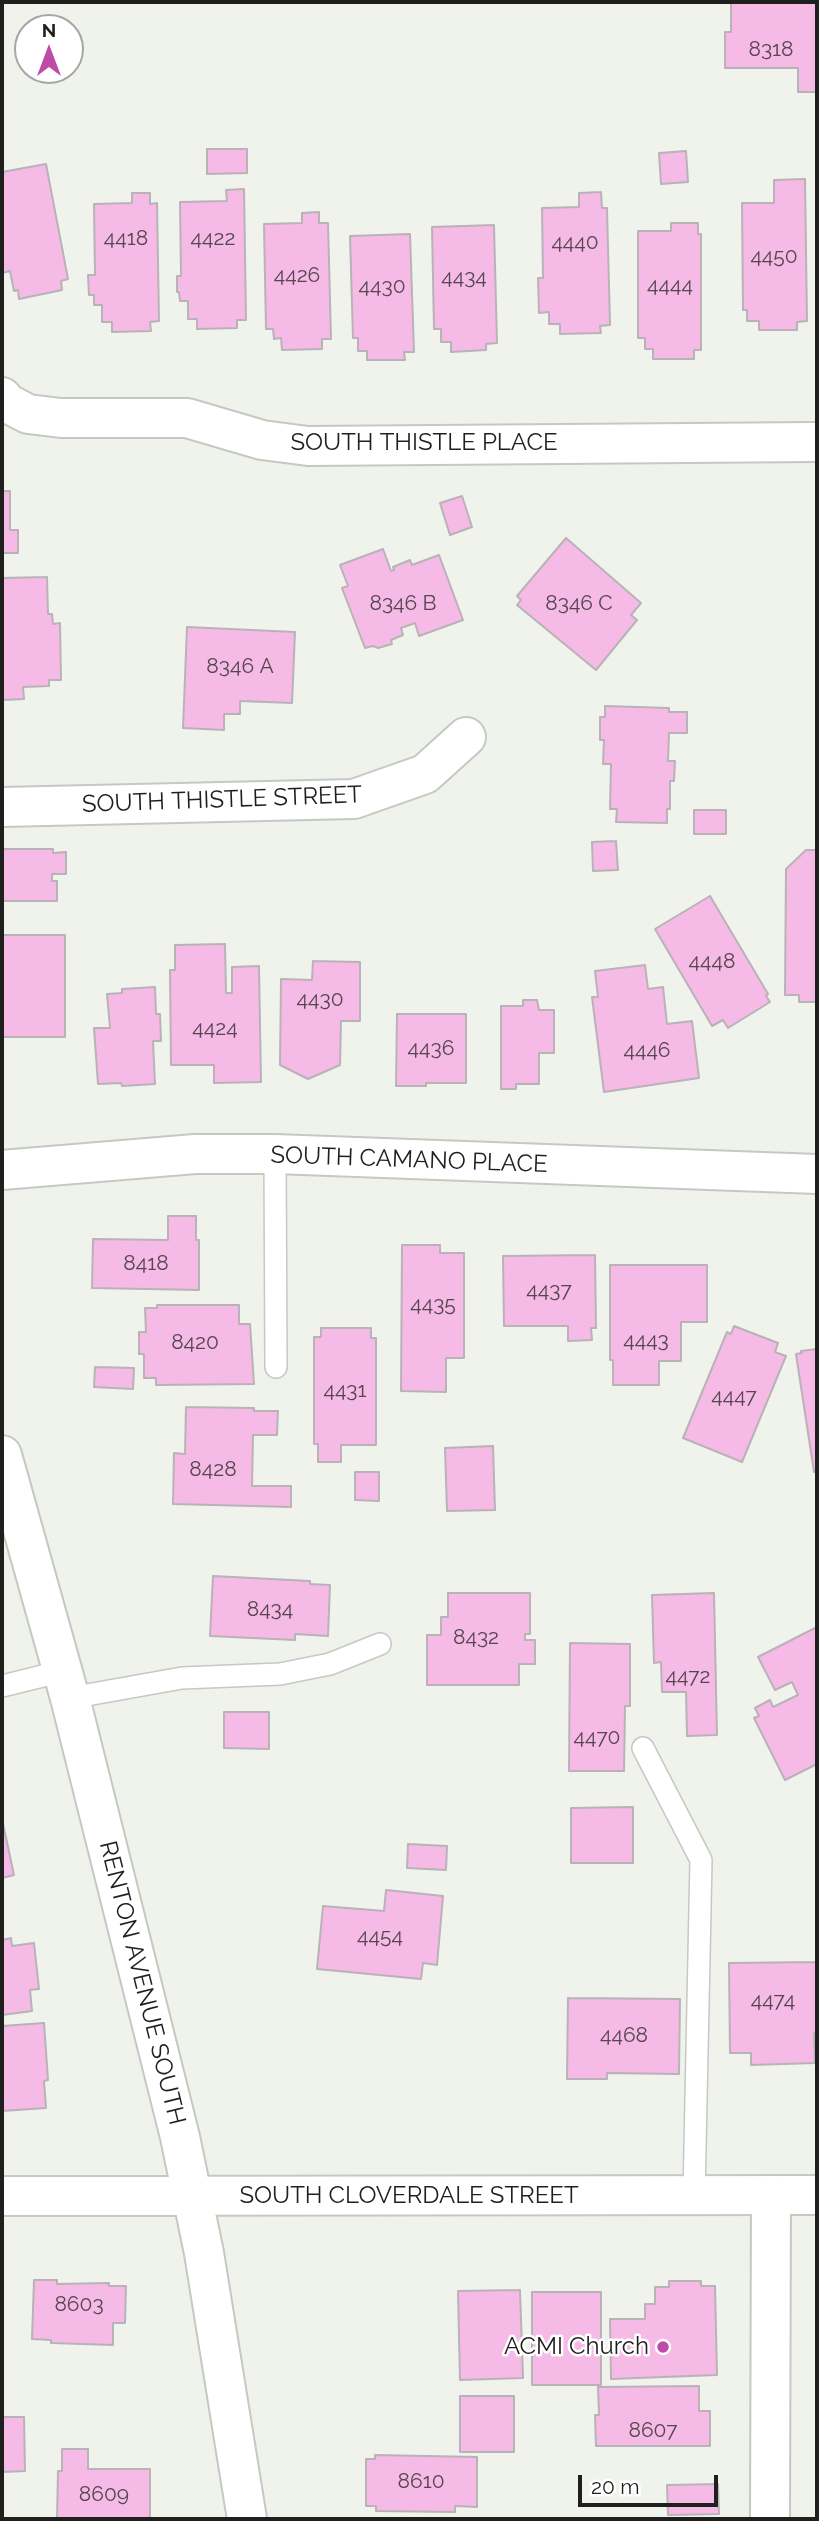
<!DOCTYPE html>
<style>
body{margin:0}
#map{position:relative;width:819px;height:2521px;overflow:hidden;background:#eff3ec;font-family:Raleway,sans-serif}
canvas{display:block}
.frame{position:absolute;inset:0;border:4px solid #1f201e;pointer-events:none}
.north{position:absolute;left:14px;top:14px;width:70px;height:70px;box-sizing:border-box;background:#fff;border:2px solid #a5a6a5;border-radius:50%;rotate:0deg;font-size:19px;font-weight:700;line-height:28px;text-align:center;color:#1f201e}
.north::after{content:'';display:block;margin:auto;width:24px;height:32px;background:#be4ba6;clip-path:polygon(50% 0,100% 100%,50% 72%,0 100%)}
.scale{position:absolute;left:578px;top:2475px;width:140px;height:32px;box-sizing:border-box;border:4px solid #1f201e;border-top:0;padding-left:9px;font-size:21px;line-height:24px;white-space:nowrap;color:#1f201e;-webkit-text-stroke:5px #fff;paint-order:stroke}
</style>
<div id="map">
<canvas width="819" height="2521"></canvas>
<div class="frame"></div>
<div class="north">N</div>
<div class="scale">20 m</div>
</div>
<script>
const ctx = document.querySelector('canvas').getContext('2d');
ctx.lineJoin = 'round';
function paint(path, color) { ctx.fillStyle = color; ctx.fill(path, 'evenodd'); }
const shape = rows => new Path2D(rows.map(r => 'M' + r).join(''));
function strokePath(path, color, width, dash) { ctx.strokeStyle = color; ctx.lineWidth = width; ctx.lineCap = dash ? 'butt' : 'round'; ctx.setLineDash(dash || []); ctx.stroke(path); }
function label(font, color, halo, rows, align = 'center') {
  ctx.font = font + ' Raleway,sans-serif'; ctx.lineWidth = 5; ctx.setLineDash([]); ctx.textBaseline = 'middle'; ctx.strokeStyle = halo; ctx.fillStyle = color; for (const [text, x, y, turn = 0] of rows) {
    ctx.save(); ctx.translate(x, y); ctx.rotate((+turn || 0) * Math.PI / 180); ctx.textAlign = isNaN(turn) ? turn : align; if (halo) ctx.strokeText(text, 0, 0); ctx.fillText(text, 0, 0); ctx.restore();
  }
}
const building = shape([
 [731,2,817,2,817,92,798,92,798,68,725,68,725,32,731,32,731,2],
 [207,149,247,149,247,173,207,174,207,149],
 [686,151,688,182,661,184,659,153,686,151],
 [46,164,68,279,61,281,62,290,19,299,18,290,14,291,10,271,2,273,2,172,46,164],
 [805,179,807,321,797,322,797,330,759,330,759,321,747,321,747,310,743,310,742,203,774,203,774,180,805,179],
 [244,189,246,320,237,320,237,328,197,329,197,319,188,319,188,301,180,301,179,292,177,292,177,276,181,276,180,202,227,201,226,190,244,189],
 [601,192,602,208,607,208,610,325,600,326,601,333,560,334,560,324,549,324,549,312,539,313,538,278,543,278,542,208,579,207,579,193,601,192],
 [132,193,150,193,150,204,157,203,159,321,150,322,151,331,112,332,112,322,102,322,102,305,94,305,94,295,89,295,88,275,95,275,94,204,132,203,132,193],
 [319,212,319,223,328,223,331,339,322,339,322,349,282,350,281,338,274,339,273,329,266,329,264,224,302,223,302,213,319,212],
 [671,223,698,223,698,234,701,234,701,350,694,350,694,359,653,359,653,349,645,349,645,338,638,338,638,231,671,231,671,223],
 [494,225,497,343,486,344,486,350,451,352,451,342,441,342,441,329,434,329,432,227,494,225],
 [410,234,414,352,404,352,405,360,367,360,367,351,358,351,358,338,353,338,350,236,410,234],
 [2,491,10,491,10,530,18,530,18,553,2,553,2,491],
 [462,496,472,527,450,535,440,503,462,496],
 [566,538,641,603,631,615,637,620,596,670,517,605,521,600,517,596,566,538],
 [383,549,391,571,394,570,393,567,410,560,412,565,439,555,463,620,419,636,415,623,401,628,403,635,391,640,392,644,378,648,373,646,365,648,342,588,348,586,340,565,383,549],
 [47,577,48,614,52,614,53,624,60,623,61,680,49,680,49,686,23,687,24,699,2,700,2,578,47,577],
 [187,627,295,632,292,703,240,701,240,714,224,714,224,730,183,728,187,627],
 [605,706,669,708,669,712,687,712,687,733,669,733,668,761,675,761,674,781,670,781,670,809,667,809,667,823,616,822,617,809,610,809,611,764,603,764,604,740,600,740,600,717,605,717,605,706],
 [694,810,726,810,726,834,694,834,694,810],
 [616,841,618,870,593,871,592,842,616,841],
 [2,849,53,849,53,853,66,852,66,874,52,874,52,881,57,881,57,901,2,901,2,849],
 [806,850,817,850,817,1002,799,1002,799,995,785,995,786,869,806,850],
 [710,896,768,994,766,996,770,1002,728,1028,723,1020,712,1026,655,929,710,896],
 [2,935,65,935,65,1037,2,1037,2,935],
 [225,944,226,993,232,993,232,967,259,966,261,1082,214,1083,214,1065,171,1065,170,970,175,970,175,945,225,944],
 [313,961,360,962,360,1021,341,1021,340,1065,308,1079,280,1065,281,979,312,980,313,961],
 [645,965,648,989,663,987,667,1024,692,1021,699,1078,604,1092,592,997,598,997,595,971,645,965],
 [155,987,156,1014,160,1014,161,1041,153,1041,155,1084,122,1086,121,1083,98,1084,94,1028,110,1028,107,994,122,993,122,989,155,987],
 [523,1000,537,1000,539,1010,554,1010,554,1053,539,1053,539,1084,516,1084,516,1089,501,1089,501,1006,523,1006,523,1000],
 [397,1014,466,1014,466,1083,426,1083,426,1086,396,1086,397,1014],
 [168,1216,196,1216,196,1240,199,1240,199,1290,92,1288,93,1239,168,1240,168,1216],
 [402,1245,440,1245,440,1253,464,1253,464,1358,446,1358,446,1392,401,1391,402,1245],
 [595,1255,596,1328,591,1328,592,1340,568,1341,568,1326,504,1326,503,1256,595,1255],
 [610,1265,707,1265,707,1322,681,1322,681,1361,659,1361,659,1385,613,1385,613,1360,610,1360,610,1265],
 [157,1305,239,1305,239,1324,250,1324,254,1384,156,1385,156,1378,144,1378,144,1354,139,1354,139,1332,146,1332,145,1308,157,1308,157,1305],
 [734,1326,778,1343,775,1352,786,1356,742,1462,683,1438,727,1332,731,1334,734,1326],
 [321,1328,371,1328,371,1338,376,1338,376,1445,341,1445,341,1462,318,1462,318,1444,314,1444,314,1337,321,1337,321,1328],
 [817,1349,817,1471,814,1472,796,1354,802,1353,801,1351,817,1349],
 [95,1367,134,1368,133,1389,94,1387,95,1367],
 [186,1407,254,1408,254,1411,278,1411,277,1435,253,1435,252,1486,291,1486,291,1507,173,1504,174,1453,185,1454,186,1407],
 [493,1446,495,1510,447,1511,445,1448,493,1446],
 [355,1472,379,1472,379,1501,355,1500,355,1472],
 [213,1576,310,1581,310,1584,330,1585,328,1636,295,1634,295,1640,210,1636,213,1576],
 [448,1593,530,1593,530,1634,525,1634,525,1640,535,1640,535,1664,519,1664,519,1685,427,1685,427,1635,441,1635,441,1617,448,1617,448,1593],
 [714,1593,717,1735,687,1736,686,1692,662,1692,661,1662,654,1663,652,1595,714,1593],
 [817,1627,817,1764,785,1780,754,1718,759,1716,755,1708,770,1700,773,1707,798,1695,792,1682,775,1690,758,1657,817,1627],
 [570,1643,630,1644,630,1706,625,1706,624,1771,569,1771,570,1643],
 [224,1712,269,1712,269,1749,224,1748,224,1712],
 [633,1807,633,1863,571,1863,571,1808,633,1807],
 [2,1819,14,1875,2,1878,2,1819],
 [408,1844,447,1846,446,1870,407,1868,408,1844],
 [386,1890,443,1896,437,1965,423,1963,421,1979,317,1969,323,1906,384,1911,386,1890],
 [11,1938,12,1946,34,1943,39,1989,30,1990,32,2011,2,2015,2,1940,11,1938],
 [816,1962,817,2033,814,2033,815,2063,751,2065,751,2053,730,2053,729,1963,816,1962],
 [568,1998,680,1999,679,2074,607,2073,607,2079,567,2079,568,1998],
 [44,2023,48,2080,44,2081,46,2108,2,2111,2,2026,44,2023],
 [34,2280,57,2280,57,2284,109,2283,109,2286,126,2286,125,2323,113,2323,113,2345,51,2343,51,2340,32,2339,34,2280],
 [669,2281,701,2281,701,2286,715,2286,717,2375,611,2379,610,2319,645,2319,645,2304,655,2304,655,2287,669,2287,669,2281],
 [520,2290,523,2378,460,2380,458,2291,520,2290],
 [532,2292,601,2292,601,2385,532,2385,532,2292],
 [699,2386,699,2411,710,2411,710,2446,596,2446,595,2415,599,2415,598,2387,699,2386],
 [460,2396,514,2396,514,2452,460,2452,460,2396],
 [2,2417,24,2417,25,2471,2,2472,2,2417],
 [62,2449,88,2449,88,2469,150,2469,150,2519,57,2519,58,2471,62,2471,62,2449],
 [375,2455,477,2457,477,2507,455,2506,455,2512,376,2511,376,2506,366,2506,366,2459,375,2459,375,2455],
 [718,2484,719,2514,668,2515,667,2485,718,2484]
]);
const lane = shape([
 [275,1154,276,1367],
 [2,1686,63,1671],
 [70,1698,182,1678,280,1674,330,1664,380,1644],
 [643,1748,701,1860,694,2195]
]);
const street = shape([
 [2,397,7,403,28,414,61,418,187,418,262,440,308,446,814,442],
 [2,807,354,799,425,774,466,737],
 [2,1170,195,1154,275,1154,817,1174],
 [770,2519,771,2195]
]);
const secondary = shape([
 [2,1455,70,1698,180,2137,204,2253,247,2519],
 [2,2196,817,2195]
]);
const markers = [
 [663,2347,7,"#be4ba6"]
];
const numberNames = [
 ["8318",771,50],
 ["4418",126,239],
 ["4422",213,239],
 ["4440",575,243],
 ["4450",774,257],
 ["4426",297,276],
 ["4434",464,278],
 ["4444",670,286],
 ["4430",382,287],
 ["8346 B",403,604],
 ["8346 C",579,604],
 ["8346 A",240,667],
 ["4448",712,962],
 ["4430",320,1000],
 ["4424",215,1029],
 ["4436",431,1049],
 ["4446",647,1051],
 ["8418",146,1264],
 ["4437",549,1291],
 ["4435",433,1305],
 ["4443",646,1341],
 ["8420",195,1343],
 ["4431",345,1391],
 ["4447",734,1397],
 ["8428",213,1470],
 ["8434",270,1610],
 ["8432",476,1638],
 ["4472",688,1677],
 ["4470",597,1738],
 ["4454",380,1937],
 ["4474",773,2001],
 ["4468",624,2036],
 ["8603",79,2305],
 ["8607",653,2431],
 ["8610",421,2482],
 ["8609",104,2495]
];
const streetNames = [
 ["SOUTH THISTLE PLACE",424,443],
 ["SOUTH THISTLE STREET",222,800,-2],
 ["SOUTH CAMANO PLACE",409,1160,2],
 ["RENTON AVENUE SOUTH",142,1983,76],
 ["SOUTH CLOVERDALE STREET",409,2196]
];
const poiNames = [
 ["ACMI Church",649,2347]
];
paint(building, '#f6bae6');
strokePath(building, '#b9b2b7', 2);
strokePath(lane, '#c5c9c2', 24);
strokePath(street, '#c5c9c2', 42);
strokePath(secondary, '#c5c9c2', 42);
strokePath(lane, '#fff', 21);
strokePath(street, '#fff', 38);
strokePath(secondary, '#fff', 38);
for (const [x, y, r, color] of markers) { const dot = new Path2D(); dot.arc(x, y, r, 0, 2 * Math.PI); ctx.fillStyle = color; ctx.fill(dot); strokePath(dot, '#fff', 2.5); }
label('21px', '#554650', null, numberNames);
label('24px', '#1f201e', '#fff', streetNames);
label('24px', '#1f201e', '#fff', poiNames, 'right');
</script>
